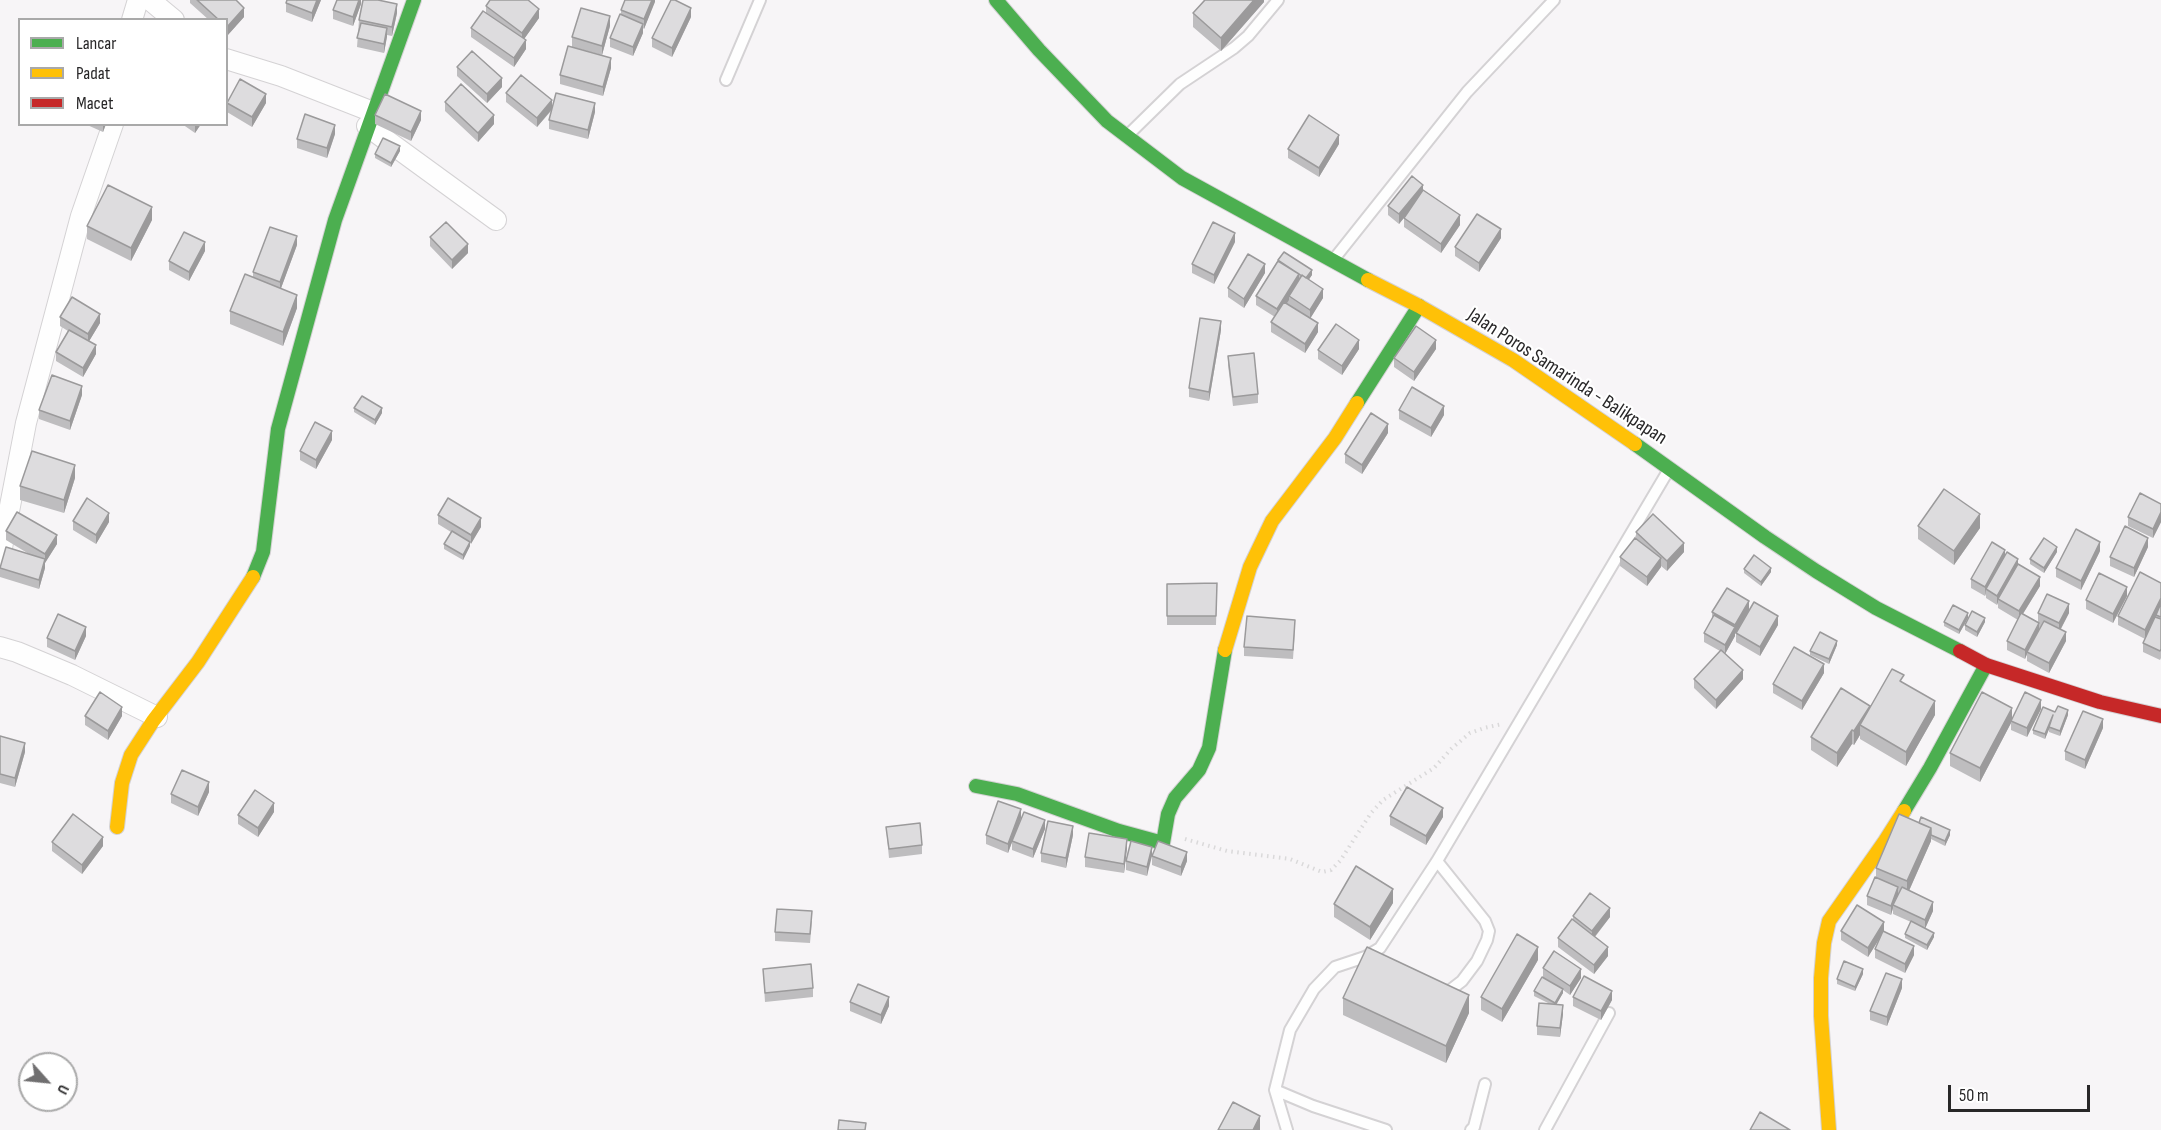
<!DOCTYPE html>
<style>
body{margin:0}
#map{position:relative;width:2161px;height:1130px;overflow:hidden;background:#f7f5f7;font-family:"Sofia Sans Condensed",sans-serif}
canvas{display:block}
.legend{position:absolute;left:18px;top:18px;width:210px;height:108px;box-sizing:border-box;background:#fff;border:2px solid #a9a9a9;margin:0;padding:8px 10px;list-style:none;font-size:18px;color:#282728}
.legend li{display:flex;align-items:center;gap:12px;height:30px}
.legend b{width:30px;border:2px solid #a9a9a9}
.north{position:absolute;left:18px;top:1052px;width:60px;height:60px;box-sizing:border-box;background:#fff;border:2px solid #a9a9a9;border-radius:50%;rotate:117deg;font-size:16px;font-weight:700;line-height:24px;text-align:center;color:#282728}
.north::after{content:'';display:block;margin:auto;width:21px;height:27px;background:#706f70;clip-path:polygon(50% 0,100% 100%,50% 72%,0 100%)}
.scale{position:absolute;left:1948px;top:1085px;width:142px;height:27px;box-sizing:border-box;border:3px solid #282728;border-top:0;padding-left:8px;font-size:18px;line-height:21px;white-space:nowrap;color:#282728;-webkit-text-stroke:4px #fff;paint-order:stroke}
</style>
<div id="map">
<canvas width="2161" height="1130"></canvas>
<ul class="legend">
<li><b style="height:8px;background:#4caf50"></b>Lancar</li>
<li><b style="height:8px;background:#ffc107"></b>Padat</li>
<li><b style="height:8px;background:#c62828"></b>Macet</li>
</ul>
<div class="north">U</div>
<div class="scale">50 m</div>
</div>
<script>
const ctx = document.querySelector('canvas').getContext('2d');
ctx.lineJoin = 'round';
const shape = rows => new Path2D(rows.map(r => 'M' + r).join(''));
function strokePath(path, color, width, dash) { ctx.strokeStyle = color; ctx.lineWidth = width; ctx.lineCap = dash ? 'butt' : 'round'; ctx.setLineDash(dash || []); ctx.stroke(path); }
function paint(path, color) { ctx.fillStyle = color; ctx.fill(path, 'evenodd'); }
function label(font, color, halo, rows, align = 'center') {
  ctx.font = font + ' "Sofia Sans Condensed",sans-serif'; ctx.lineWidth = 4.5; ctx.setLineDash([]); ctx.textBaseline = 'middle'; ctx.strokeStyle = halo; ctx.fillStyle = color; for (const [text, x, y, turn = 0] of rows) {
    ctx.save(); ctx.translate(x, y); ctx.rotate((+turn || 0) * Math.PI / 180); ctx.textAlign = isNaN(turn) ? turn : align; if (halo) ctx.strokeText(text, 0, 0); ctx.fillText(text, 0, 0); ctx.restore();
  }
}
const path = shape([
 [1185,839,1227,851,1290,859,1322,872,1331,870,1340,861,1371,813,1383,800,1434,768,1451,749,1470,733,1484,728,1502,724]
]);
const lane = shape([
 [726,80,760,0],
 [1130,133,1180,84,1234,48,1248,36,1278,0],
 [1334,259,1467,92,1554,0],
 [1437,861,1485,921,1489,931,1487,940,1477,961,1462,981,1449,991,1440,990],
 [1275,1090,1313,1106,1386,1130],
 [1287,1130,1275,1090,1290,1030,1314,989,1335,967,1365,957,1380,948,1437,861,1668,471],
 [1471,1130,1474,1127,1485,1084],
 [1545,1130,1609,1013]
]);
const street = shape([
 [150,0,174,20],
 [132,20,138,0],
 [226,59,281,76,373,112],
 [367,126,496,220],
 [0,558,26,423,81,216,113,124],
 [0,647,17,652,72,675,157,717]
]);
const fast = shape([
 [996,0,1039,50,1107,121,1182,178,1368,280],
 [1357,403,1419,306],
 [1635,444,1765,537,1816,571,1876,608,1960,651],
 [253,577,263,552,278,429,335,220,414,0],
 [976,786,1017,794,1119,831,1163,843,1168,814,1175,798,1199,770,1209,748,1225,650],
 [1904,811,1930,768,1986,665]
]);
const slow = shape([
 [1368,280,1419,306,1513,360,1635,444],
 [1225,650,1250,567,1272,521,1335,438,1357,403],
 [117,827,122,783,131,755,153,721,198,662,253,577],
 [1829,1130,1821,1016,1821,978,1824,943,1829,921,1885,841,1904,811]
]);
const jam = shape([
 [1960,651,1986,665,2100,702,2161,716]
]);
const wall = shape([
 [190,0,236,0,244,17,227,36,226,20,209,20,190,3],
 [321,0,312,22,286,12,286,3],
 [361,0,361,4,353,26,333,19,333,10],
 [655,0,644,29,643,28,643,33,633,56,610,47,610,38,621,15,621,10],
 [1204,0,1264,0,1264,2,1221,51,1193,27,1193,13],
 [486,6,539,18,524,39,526,49,514,67,471,37,471,28,486,13],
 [397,13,392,36,387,35,384,53,357,47,359,20],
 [691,17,672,57,652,47,652,38],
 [610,26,602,55,572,47,572,37],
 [457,67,502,87,487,103,457,76],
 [611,68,603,96,560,84,560,75],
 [506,93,552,109,595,112,588,139,549,129,549,120,552,110,537,127,506,102],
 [445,102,494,124,478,142,445,111],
 [227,103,266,103,252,127,227,112],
 [375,115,421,120,411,141,375,124],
 [85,124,106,124,103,132],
 [182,124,201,124,195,133],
 [335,134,327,158,297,148,297,139],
 [1339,144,1319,177,1288,158,1288,149],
 [400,151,391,167,375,158,375,154],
 [1423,191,1460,225,1441,253,1404,227,1404,218,1408,213,1399,224,1388,215,1388,206],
 [152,220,131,261,87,239,87,226],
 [430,237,468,253,452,269,430,246],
 [1501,238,1479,272,1455,256,1455,247],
 [1235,242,1214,284,1192,273,1192,264],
 [297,245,281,288,297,308,283,346,230,324,230,311,253,277,253,272],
 [205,251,189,281,169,270,169,261],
 [1278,260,1312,275,1308,279,1323,298,1310,318,1318,332,1305,353,1271,332,1271,322,1275,317,1256,305,1256,296],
 [1265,273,1244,308,1228,297,1228,288],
 [60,317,100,323,89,341,96,354,83,377,56,361,56,352,68,331,60,326],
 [1221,330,1209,401,1189,397,1189,388],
 [1359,349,1342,375,1318,359,1318,350],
 [1436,349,1414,381,1394,367,1394,358],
 [1228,356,1258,394,1258,403,1233,406,1228,365],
 [82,395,70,430,39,419,39,410],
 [354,408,382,413,375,425,354,412],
 [1399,410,1444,415,1431,437,1399,419],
 [1388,433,1362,474,1345,463,1345,454],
 [332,440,316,469,300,460,300,451],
 [75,478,64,513,20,500,20,486],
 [2161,504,2161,522,2153,538,2128,526,2128,517],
 [438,515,481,527,470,544,470,546,463,560,444,549,444,544,451,532,438,524],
 [73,521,109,522,96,544,73,530],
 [1918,526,1980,528,1954,565,1918,539],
 [6,531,57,544,45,563,45,568,39,589,0,577,0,566,29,554,6,540],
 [1636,532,1684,552,1667,571,1661,566,1661,567,1647,586,1620,566,1620,557,1636,539],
 [2148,547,2134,577,2110,566,2110,557],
 [2100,551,2081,590,2056,577,2056,568],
 [2057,552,2044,573,2030,564,2030,559],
 [2005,556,2018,564,2040,586,2023,614,2038,622,2038,613,2069,613,2061,629,2066,641,2049,673,2027,661,2027,654,2025,659,2007,650,2007,641,2018,620,1998,608,1998,602,1997,605,1986,598,1986,594,1985,596,1971,588,1971,579],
 [1744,569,1771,572,1761,586,1744,573],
 [1217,583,1216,625,1167,625,1167,584],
 [2161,583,2161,658,2160,660,2143,652,2143,643,2145,639,2118,625,2118,616],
 [2127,596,2113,623,2086,609,2086,600],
 [1749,610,1735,634,1735,636,1725,654,1743,679,1716,709,1694,688,1694,679,1720,651,1704,642,1704,633,1712,619,1712,612],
 [1968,618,1959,634,1944,626,1944,622],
 [1985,622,1977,637,1965,630,1965,625],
 [1778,625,1760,656,1736,642,1736,633],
 [1295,629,1293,659,1244,656,1244,647],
 [86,636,75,660,47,647,47,638],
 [1837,645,1829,664,1810,655,1810,651],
 [1824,673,1802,710,1773,693,1773,684],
 [1904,683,1935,715,1906,766,1860,739,1860,735,1854,745,1852,744,1837,767,1811,750,1811,737,1870,708],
 [2041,709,2027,737,2011,730,2011,723,1980,782,1950,766,1950,753,2012,719],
 [2055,712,2068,715,2060,736,2049,732,2049,728,2045,739,2033,734,2033,730],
 [85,716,122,716,108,740,85,725],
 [2103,728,2085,769,2065,760,2065,751],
 [0,736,25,752,15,787,0,783],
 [209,792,198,816,171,803,171,794],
 [274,812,258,837,238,824,238,815],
 [1390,816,1443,817,1426,845,1390,825],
 [1021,818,1014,837,1045,829,1033,858,1012,850,1012,842,1008,853,986,844,986,835],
 [1919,823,1950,835,1945,846,1931,839,1931,841,1909,891,1933,911,1925,928,1934,937,1927,950,1905,938,1905,934,1911,922,1893,914,1893,908,1891,915,1867,905,1867,896,1876,877,1876,868],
 [886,827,922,845,922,854,889,858],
 [1073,835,1066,868,1041,862,1041,853],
 [52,842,103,846,82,874,52,851],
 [1152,847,1147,876,1126,870,1126,861],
 [1127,848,1124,873,1085,867,1085,857],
 [1152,856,1187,861,1181,876,1152,865],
 [1393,903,1370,940,1334,917,1334,904],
 [1573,916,1610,917,1595,937,1608,956,1594,974,1558,947,1558,938,1573,919],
 [812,921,810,943,775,941,775,932],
 [1841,931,1884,932,1914,955,1905,973,1875,958,1875,949,1880,938,1868,957,1841,940],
 [1538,960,1502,1022,1481,1010,1481,997],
 [1543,968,1581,978,1570,995,1563,990,1563,993,1556,1004,1563,1014,1560,1037,1537,1035,1537,1026,1548,1003,1534,996,1534,991,1543,977],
 [763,969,813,988,813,997,765,1002],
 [1863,974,1855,991,1837,984,1837,979],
 [1902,988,1887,1026,1870,1020,1870,1011],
 [1573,997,1612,1000,1601,1020,1573,1006],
 [1343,998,1469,1013,1446,1063,1343,1015],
 [850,1002,889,1006,881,1024,850,1011]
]);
const shadedWall = shape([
 [317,0,321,0,312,22,312,13],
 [359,0,361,0,361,4,353,26,353,17],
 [652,0,655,0,655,2,644,29,644,19],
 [1254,0,1264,0,1264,2,1221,51,1221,38],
 [397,4,397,13,392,36,392,27],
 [244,8,244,17,227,36,227,27],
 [691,8,691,17,672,57,672,48],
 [539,9,539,18,522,42,522,33],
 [610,16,610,26,602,55,602,46],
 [643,24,643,33,633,56,633,47],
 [387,28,387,37,384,53,384,44],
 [526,40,526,49,514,67,514,58],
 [611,58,611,68,603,96,603,87],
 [502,78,502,87,487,103,487,94],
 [266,94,266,103,252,127,252,117],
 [552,100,552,109,537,127,537,118],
 [595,103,595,112,588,139,588,130],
 [421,111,421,120,411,141,411,132],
 [494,115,494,124,478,142,478,133],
 [103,124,106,124,103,132],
 [195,124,201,124,195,133],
 [335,125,335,134,327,158,327,148],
 [1339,135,1339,144,1319,177,1319,168],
 [400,146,400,151,391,167,391,163],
 [1423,185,1423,194,1399,224,1399,214],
 [152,207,152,220,131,261,131,248],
 [1460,215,1460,225,1441,253,1441,244],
 [1501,229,1501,238,1479,272,1479,263],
 [1235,233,1235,242,1214,284,1214,275],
 [297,236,297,245,280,291,280,282],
 [205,242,205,251,189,281,189,272],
 [468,244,468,253,452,269,452,260],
 [1265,264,1265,273,1244,308,1244,299],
 [1312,270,1312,275,1306,284,1306,279],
 [1299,274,1299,284,1289,296,1289,300,1277,318,1277,309],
 [1323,289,1323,298,1310,319,1310,310],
 [297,295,297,308,283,346,283,332],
 [100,314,100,323,88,343,88,334],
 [1221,321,1221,330,1209,401,1209,392],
 [1318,323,1318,332,1305,353,1305,344],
 [1359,340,1359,349,1342,375,1342,366],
 [1436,340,1436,349,1414,381,1414,372],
 [96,345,96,354,83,377,83,368],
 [82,386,82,395,70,430,70,421],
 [1444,406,1444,415,1431,437,1431,428],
 [382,408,382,413,375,425,375,420],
 [1388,424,1388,433,1362,474,1362,465],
 [332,431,332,440,316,469,316,460],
 [75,465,75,478,64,513,64,500],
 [2161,512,2161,522,2153,538,2153,529],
 [109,513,109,522,96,544,96,535],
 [1980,514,1980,528,1954,565,1954,551],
 [481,518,481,527,471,544,471,535],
 [57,535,57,544,45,563,45,554],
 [2148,538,2148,547,2134,577,2134,568],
 [470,542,470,546,463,560,463,555],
 [2100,542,2100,551,2081,590,2081,581],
 [1684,543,1684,552,1667,571,1667,561],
 [2057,547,2057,552,2044,573,2044,568],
 [2005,550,2005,559,1986,589,1985,596,1985,587],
 [1661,558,1661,567,1647,586,1647,577],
 [45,559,45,568,39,589,39,580],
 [2018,559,2018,568,1998,599,1998,602,1997,605,1997,596],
 [1771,568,1771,572,1761,586,1761,582],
 [2040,577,2040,586,2019,620,2019,611],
 [2127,587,2127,596,2113,623,2113,614],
 [2161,598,2161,607,2156,615,2156,617,2145,639,2145,630],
 [1749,601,1749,610,1735,634,1735,625],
 [2069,604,2069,613,2059,632,2059,623],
 [1968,613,1968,618,1959,634,1959,630],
 [1778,616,1778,625,1760,656,1760,647],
 [1985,618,1985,622,1977,637,1977,632],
 [2039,623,2039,632,2027,652,2027,654,2025,659,2025,650],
 [86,627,86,636,75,660,75,651],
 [1735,627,1735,636,1725,654,1725,645],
 [2066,632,2066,641,2049,673,2049,663],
 [1837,641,1837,645,1829,664,1829,659],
 [1824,664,1824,673,1802,710,1802,701],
 [1743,670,1743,679,1716,709,1716,700],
 [2041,700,2041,709,2027,737,2027,728],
 [1935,701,1935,715,1906,766,1906,752],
 [1870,706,1870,719,1860,725,1860,735,1854,745,1854,731],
 [122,707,122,716,108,740,108,731],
 [2012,708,2012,721,2011,721,2011,723,1980,782,1980,768],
 [2068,710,2068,715,2060,736,2060,731],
 [2053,715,2053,720,2045,739,2045,734],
 [2103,719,2103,728,2085,769,2085,760],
 [1852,730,1852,744,1837,767,1837,753],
 [25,743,25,752,15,787,15,778],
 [209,782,209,792,198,816,198,807],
 [274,803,274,812,258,837,258,828],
 [1443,808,1443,817,1426,845,1426,836],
 [1021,809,1021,818,1008,853,1008,844],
 [1045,820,1045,829,1033,858,1033,849],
 [1073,826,1073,835,1066,868,1066,858],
 [1931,828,1931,841,1907,895,1907,881],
 [1950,830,1950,835,1945,846,1945,841],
 [103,837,103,846,82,874,82,865],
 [1127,839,1127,848,1124,873,1124,864],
 [1152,847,1152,856,1147,876,1147,867],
 [1187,852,1187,861,1181,876,1181,867],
 [1898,887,1898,896,1893,905,1893,908,1891,915,1891,906],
 [1393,889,1393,903,1370,940,1370,927],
 [1933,902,1933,911,1925,929,1925,920],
 [1610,908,1610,917,1592,940,1592,931],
 [1884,922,1884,931,1868,957,1868,948],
 [1934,933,1934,937,1927,950,1927,945],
 [1914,946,1914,955,1905,973,1905,964],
 [1538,947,1538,960,1502,1022,1502,1009],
 [1608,947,1608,956,1594,974,1594,965],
 [1581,969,1581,978,1570,995,1570,986],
 [1863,969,1863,974,1855,991,1855,987],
 [1902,979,1902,988,1887,1026,1887,1017],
 [1563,989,1563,993,1555,1007,1555,1003],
 [1612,991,1612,1000,1601,1020,1601,1011],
 [1469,995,1469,1013,1446,1063,1446,1046],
 [889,997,889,1006,881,1024,881,1015],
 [1563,1005,1563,1014,1560,1037,1560,1028],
 [1260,1116,1260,1130,1253,1130]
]);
const building = shape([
 [197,0,236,0,244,8,227,27,226,20,219,20,197,0],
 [287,0,317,0,312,13,286,3,287,0],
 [337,0,359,0,353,17,333,10,337,0],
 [363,0,378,0,397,4,392,27,359,20,363,0],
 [490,0,528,0,539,9,522,33,486,6,490,0],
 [625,0,652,0,644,19,621,10,625,0],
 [671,0,675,0,691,8,672,48,652,38,671,0],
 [1205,0,1254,0,1221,38,1193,13,1205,0],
 [581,8,610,16,602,46,572,37,581,8],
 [483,11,526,40,514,58,471,28,483,11],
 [620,14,643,24,633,47,610,38,620,14],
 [361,23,387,28,384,44,357,38,361,23],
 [568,46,611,58,603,87,560,75,568,46],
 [472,51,502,78,487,94,457,67,472,51],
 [521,75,552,100,537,118,506,93,521,75],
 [240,79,266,94,252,117,227,103,240,79],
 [461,84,494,115,478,133,445,102,461,84],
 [556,93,595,103,588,130,549,120,556,93],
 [385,94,421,111,411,132,375,115,385,94],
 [305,114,335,125,327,148,297,139,305,114],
 [1309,115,1339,135,1319,168,1288,149,1309,115],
 [383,138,400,146,391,163,375,154,383,138],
 [1412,176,1423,185,1399,214,1388,206,1412,176],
 [108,185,152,207,131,248,87,226,108,185],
 [1423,190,1460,215,1441,244,1404,218,1423,190],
 [1477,214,1501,229,1479,263,1455,247,1477,214],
 [446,222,468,244,452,260,430,237,446,222],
 [1213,222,1235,233,1214,275,1192,264,1213,222],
 [270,227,297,236,280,282,253,272,270,227],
 [184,232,205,242,189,272,169,261,184,232],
 [1284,252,1312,270,1306,278,1302,275,1302,276,1278,260,1284,252],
 [1248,254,1265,264,1244,299,1228,288,1248,254],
 [1278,261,1299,274,1277,309,1256,296,1278,261],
 [245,274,297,295,283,332,230,311,245,274],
 [1302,275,1323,289,1310,310,1289,296,1302,275],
 [72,297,100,314,88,334,60,317,72,297],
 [1284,302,1318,323,1305,344,1271,322,1284,302],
 [1200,318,1221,321,1209,392,1189,388,1200,318],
 [1336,324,1359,340,1342,366,1318,350,1336,324],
 [1416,326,1436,340,1414,372,1394,358,1416,326],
 [69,330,96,345,83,368,56,352,69,330],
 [1254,353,1258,394,1233,397,1228,356,1254,353],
 [52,375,82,386,70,421,39,410,52,375],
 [1412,387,1444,406,1431,428,1399,410,1412,387],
 [362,396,382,408,375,420,354,408,362,396],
 [1371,413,1388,424,1362,465,1345,454,1371,413],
 [315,422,332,431,316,460,300,451,315,422],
 [32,451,75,465,64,500,20,486,32,451],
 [1944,489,1980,514,1954,551,1918,526,1944,489],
 [2140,493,2161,504,2161,512,2153,529,2128,517,2140,493],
 [87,498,109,513,96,535,73,521,87,498],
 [448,498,481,518,471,535,438,515,448,498],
 [17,512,57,535,45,554,6,531,17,512],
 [1653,514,1684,543,1667,561,1636,532,1653,514],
 [2125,526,2148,538,2134,568,2110,557,2125,526],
 [2076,529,2100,542,2081,581,2056,568,2076,529],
 [452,531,470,542,463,555,444,544,452,531],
 [1635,538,1661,558,1647,577,1620,557,1635,538],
 [2044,538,2057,547,2044,568,2030,559,2044,538],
 [1992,542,2005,550,1985,587,1971,579,1992,542],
 [6,547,45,559,39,580,0,568,6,547],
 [2007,552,2018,559,1997,596,1986,589,2007,552],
 [1754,555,1771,568,1761,582,1744,569,1754,555],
 [2018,564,2040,577,2019,611,1998,599,2018,564],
 [2140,572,2161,583,2161,598,2145,630,2118,616,2140,572],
 [2099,573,2127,587,2113,614,2086,600,2099,573],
 [1217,583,1216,616,1167,616,1167,584,1217,583],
 [1727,588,1749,601,1735,625,1712,612,1727,588],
 [2047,594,2069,604,2059,623,2038,613,2047,594],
 [1754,602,1778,616,1760,647,1736,633,1754,602],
 [2161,603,2161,617,2156,615,2161,603],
 [1953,605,1968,613,1959,630,1944,622,1953,605],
 [1972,611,1985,618,1977,632,1965,625,1972,611],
 [2021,613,2039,623,2025,650,2007,641,2021,613],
 [58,614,86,627,75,651,47,638,58,614],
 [1714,615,1735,627,1725,645,1704,633,1714,615],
 [1247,616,1295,620,1293,650,1244,647,1247,616],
 [2155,617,2161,619,2161,649,2160,651,2143,643,2155,617],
 [2044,621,2066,632,2049,663,2027,652,2044,621],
 [1820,632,1837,641,1829,659,1810,651,1820,632],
 [1794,647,1824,664,1802,701,1773,684,1794,647],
 [1721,650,1743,670,1716,700,1694,679,1721,650],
 [1892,669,1904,675,1900,681,1935,701,1906,752,1860,725,1892,669],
 [1841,688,1870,706,1854,731,1852,730,1837,753,1811,737,1841,688],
 [100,692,122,707,108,731,85,716,100,692],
 [1982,692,2012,708,1980,768,1950,753,1982,692],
 [2025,692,2041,700,2027,728,2011,721,2025,692],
 [2058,706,2068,710,2060,731,2049,727,2053,715,2045,734,2033,730,2043,707,2055,712,2058,706],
 [2083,711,2103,719,2085,760,2065,751,2083,711],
 [0,736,25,743,15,778,0,774,0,736],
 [182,770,209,782,198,807,171,794,182,770],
 [1407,787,1443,808,1426,836,1390,816,1407,787],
 [255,790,274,803,258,828,238,815,255,790],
 [998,801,1021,809,1008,844,986,835,998,801],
 [1024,812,1045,820,1033,849,1012,841,1024,812],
 [73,814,103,837,82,865,52,842,73,814],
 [1899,814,1931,828,1907,881,1876,868,1899,814],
 [1921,817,1950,830,1945,841,1931,835,1931,828,1919,823,1921,817],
 [1048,821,1073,826,1066,858,1041,853,1048,821],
 [920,823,922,845,889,849,886,827,920,823],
 [1089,833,1127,839,1124,864,1085,857,1089,833],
 [1131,841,1152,847,1147,867,1126,861,1131,841],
 [1158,841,1187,852,1181,867,1152,856,1158,841],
 [1356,866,1393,889,1370,927,1334,904,1356,866],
 [1875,877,1898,887,1891,906,1867,896,1875,877],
 [1902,887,1933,902,1925,920,1893,905,1902,887],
 [1590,893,1610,908,1592,931,1573,916,1590,893],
 [1857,905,1884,922,1868,948,1841,931,1857,905],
 [777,909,812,911,810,934,775,932,777,909],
 [1572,919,1608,947,1594,965,1558,938,1572,919],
 [1911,921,1934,933,1927,945,1905,934,1911,921],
 [1883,931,1914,946,1905,964,1875,949,1883,931],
 [1517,934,1538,947,1502,1009,1481,997,1517,934],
 [1367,947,1469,995,1446,1046,1343,998,1367,947],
 [1554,951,1581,969,1570,986,1543,968,1554,951],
 [1844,961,1863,969,1855,987,1837,979,1844,961],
 [811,964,813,988,765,993,763,969,811,964],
 [1886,973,1902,979,1887,1017,1870,1011,1886,973],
 [1584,976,1612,991,1601,1011,1573,997,1584,976],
 [1542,977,1563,989,1555,1003,1534,991,1542,977],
 [858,984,889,997,881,1015,850,1002,858,984],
 [1539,1003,1563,1005,1560,1028,1537,1026,1539,1003],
 [1233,1102,1260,1116,1253,1130,1218,1130,1233,1102],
 [1760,1112,1790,1130,1750,1130,1760,1112],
 [839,1120,866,1123,865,1130,838,1130,839,1120]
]);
const streetNames = [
 ["Jalan Poros Samarinda - Balikpapan",1567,377,33]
];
strokePath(lane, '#d4d2d4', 14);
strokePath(street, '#d4d2d4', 22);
strokePath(fast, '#d4d2d4', 16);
strokePath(slow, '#d4d2d4', 16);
strokePath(jam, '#d4d2d4', 16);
strokePath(path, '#dad9da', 4, [1.5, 4.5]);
strokePath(lane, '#fefefe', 10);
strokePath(street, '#fefefe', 20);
strokePath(fast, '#4caf50', 14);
strokePath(slow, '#ffc107', 14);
strokePath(jam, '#c62828', 14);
paint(wall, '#bebdbf');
paint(shadedWall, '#9b9a9b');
paint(building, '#dddcde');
strokePath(building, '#9b9a9b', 1.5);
label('20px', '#282728', '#fff', streetNames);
</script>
